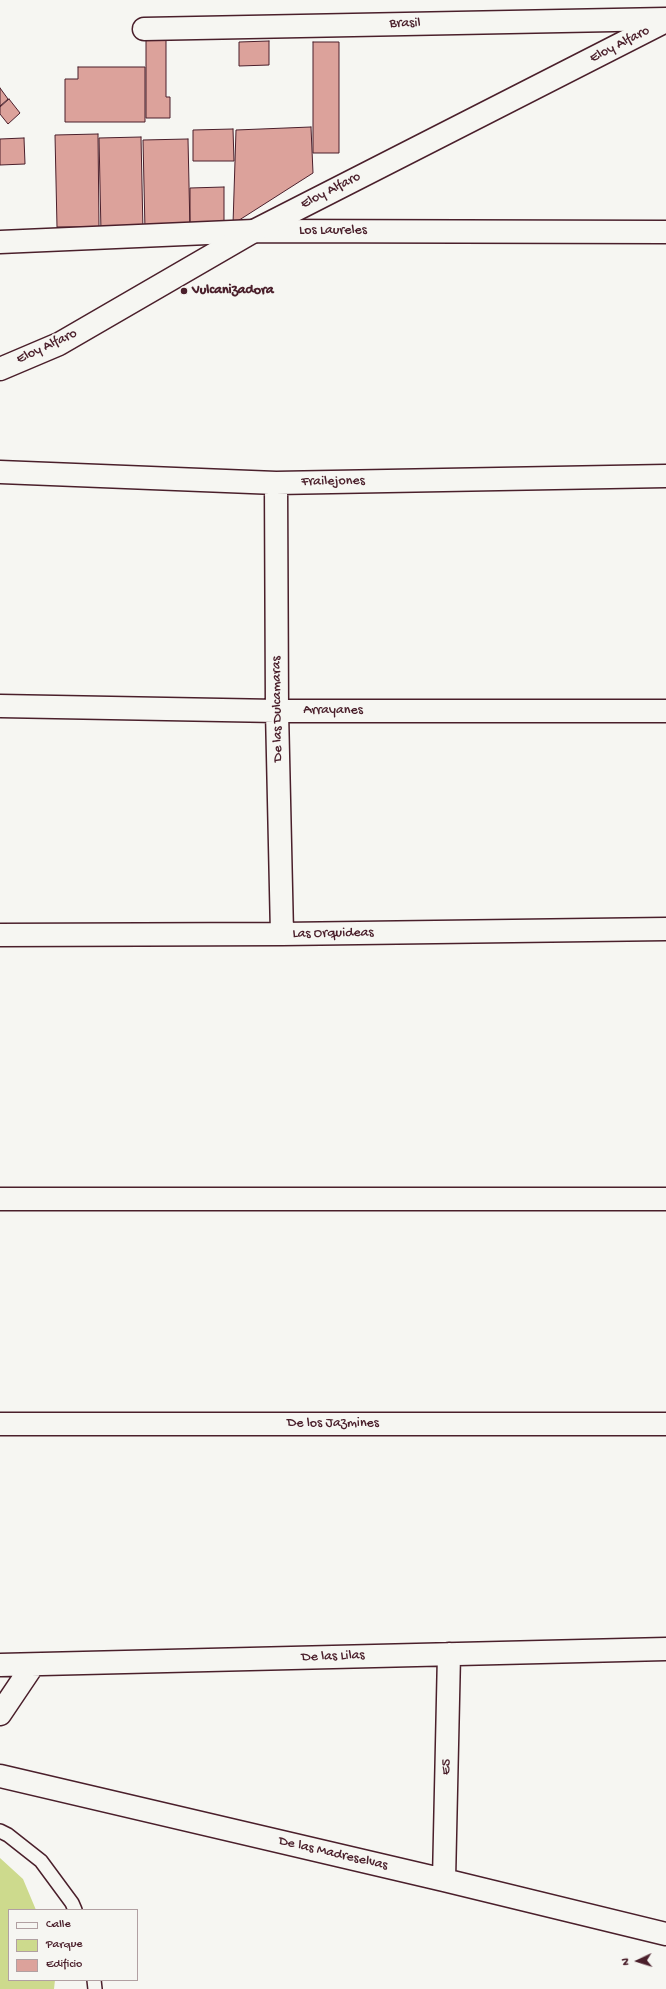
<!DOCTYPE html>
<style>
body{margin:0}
#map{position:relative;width:666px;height:1989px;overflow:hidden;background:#f6f6f2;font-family:"Gochi Hand",sans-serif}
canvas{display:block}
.legend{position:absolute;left:8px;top:1909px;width:130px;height:72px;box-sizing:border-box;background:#f6f6f2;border:1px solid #b1a0a2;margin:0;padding:5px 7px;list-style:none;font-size:12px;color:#4a1f2b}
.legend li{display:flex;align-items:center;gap:8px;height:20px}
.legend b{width:20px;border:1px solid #b1a0a2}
.north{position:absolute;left:618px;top:1941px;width:40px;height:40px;-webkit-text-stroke:3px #f6f6f2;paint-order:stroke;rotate:266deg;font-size:11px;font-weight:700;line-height:16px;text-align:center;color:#4a1f2b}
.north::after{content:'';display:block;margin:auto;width:14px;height:18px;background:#4a1f2b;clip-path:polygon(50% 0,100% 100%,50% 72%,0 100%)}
</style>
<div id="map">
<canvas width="666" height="1989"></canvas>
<ul class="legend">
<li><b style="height:5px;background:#f6f6f2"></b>Calle</li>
<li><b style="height:11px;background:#cdda8d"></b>Parque</li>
<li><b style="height:11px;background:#dca29b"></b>Edificio</li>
</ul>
<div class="north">N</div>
</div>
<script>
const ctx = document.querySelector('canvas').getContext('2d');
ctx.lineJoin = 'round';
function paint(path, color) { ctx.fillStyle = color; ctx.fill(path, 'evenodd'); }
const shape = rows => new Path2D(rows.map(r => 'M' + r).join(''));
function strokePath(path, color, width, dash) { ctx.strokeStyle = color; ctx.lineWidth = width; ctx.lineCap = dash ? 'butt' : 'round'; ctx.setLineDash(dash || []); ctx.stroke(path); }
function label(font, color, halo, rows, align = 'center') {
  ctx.font = font + ' "Gochi Hand",sans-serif'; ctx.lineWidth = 4; ctx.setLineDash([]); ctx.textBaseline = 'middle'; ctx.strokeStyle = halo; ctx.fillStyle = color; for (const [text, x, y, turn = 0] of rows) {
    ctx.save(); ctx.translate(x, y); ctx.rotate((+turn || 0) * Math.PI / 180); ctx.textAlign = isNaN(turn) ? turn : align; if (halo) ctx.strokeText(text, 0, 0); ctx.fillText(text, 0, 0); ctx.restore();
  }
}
const green = shape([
 [0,1858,23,1879,36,1910,9,1910,9,1980,55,1980,54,1989,0,1989]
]);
const building = shape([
 [146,40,166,40,166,97,170,97,170,118,146,118,146,40],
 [269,41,269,65,239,66,239,42,269,41],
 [313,42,339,42,339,153,313,153,313,42],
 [78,67,145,67,145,122,65,122,65,79,78,79,78,67],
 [0,88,8,99,0,106,0,88],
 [9,99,20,113,8,124,0,114,0,107,9,99],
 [311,127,313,173,233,224,236,130,311,127],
 [233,129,234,161,193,161,193,130,233,129],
 [98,134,99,227,57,227,55,135,98,134],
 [141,137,143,231,101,232,99,138,141,137],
 [24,138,25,164,0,165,0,139,24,138],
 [188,139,190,230,145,230,143,140,188,139],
 [224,187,224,224,190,225,190,188,224,187]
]);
const lane = shape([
 [0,1831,8,1835,41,1861,72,1903,75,1910],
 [94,1980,95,1989]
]);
const street = shape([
 [144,29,666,19],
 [0,242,254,231,666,232],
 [0,472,276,483,666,476],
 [276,483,277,711,282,934],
 [0,706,277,711,666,711],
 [0,935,282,934,666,929],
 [0,1199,666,1199],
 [0,1424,666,1424],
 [0,1665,666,1649],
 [0,1714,33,1665],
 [0,1776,444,1880,666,1934],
 [444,1880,449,1654]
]);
const secondary = shape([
 [0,369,59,344,254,231,666,21]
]);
const markers = [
 [184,291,4,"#4a1f2b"]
];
const streetNames = [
 ["Brasil",405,24,-1],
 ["Eloy Alfaro",620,45,-27],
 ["Eloy Alfaro",331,191,-27],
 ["Los Laureles",333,231],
 ["Eloy Alfaro",47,347,-25],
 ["Frailejones",333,482,-1],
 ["De las Dulcamaras",278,709,-91],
 ["Arrayanes",333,711],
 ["Las Orquideas",333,934,-1],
 ["De los Jazmines",333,1424],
 ["De las Lilas",333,1657,-2],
 ["E5",447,1767,-89],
 ["De las Madreselvas",333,1854,13]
];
const poiNames = [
 ["Vulcanizadora",192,291]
];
paint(green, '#cdda8d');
paint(building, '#dca29b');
strokePath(building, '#4a1f2b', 1);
strokePath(lane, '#4a1f2b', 16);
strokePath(street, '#4a1f2b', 25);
strokePath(secondary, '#4a1f2b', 25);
strokePath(lane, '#f6f6f2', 13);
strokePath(street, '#f6f6f2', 22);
strokePath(secondary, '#f6f6f2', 22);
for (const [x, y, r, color] of markers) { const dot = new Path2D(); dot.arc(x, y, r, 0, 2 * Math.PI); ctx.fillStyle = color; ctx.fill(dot); strokePath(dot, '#f6f6f2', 1.5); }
label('14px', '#4a1f2b', '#f6f6f2', streetNames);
label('bold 14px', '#4a1f2b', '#f6f6f2', poiNames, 'left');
</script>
